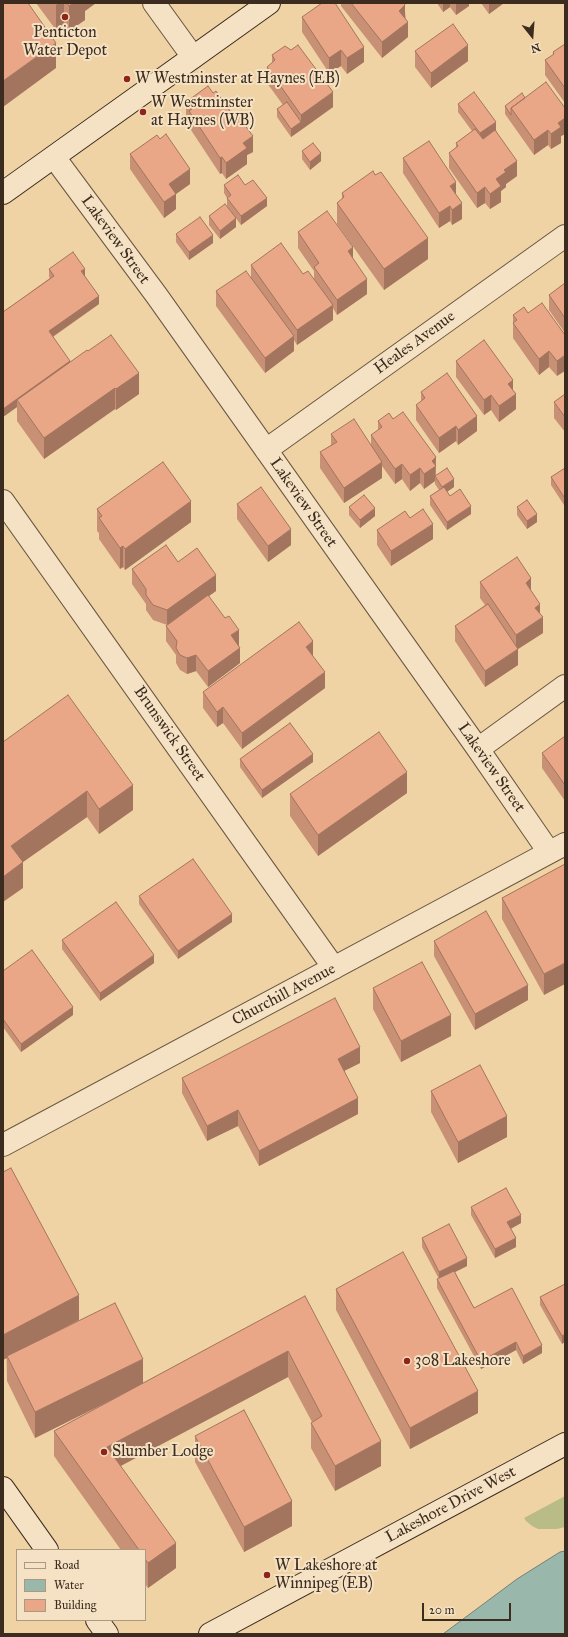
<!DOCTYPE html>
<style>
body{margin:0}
#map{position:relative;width:568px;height:1637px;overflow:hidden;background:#efd3a4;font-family:"IM FELL Great Primer",serif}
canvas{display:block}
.frame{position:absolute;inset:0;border:4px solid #3c2c1f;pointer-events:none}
.legend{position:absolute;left:16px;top:1549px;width:130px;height:72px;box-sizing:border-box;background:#f5e2c4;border:1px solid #ab9982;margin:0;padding:5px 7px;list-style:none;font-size:12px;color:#3c2c1f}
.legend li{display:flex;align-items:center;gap:8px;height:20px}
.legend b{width:20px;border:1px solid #ab9982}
.north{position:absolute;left:512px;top:16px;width:40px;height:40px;-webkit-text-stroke:3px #f5e2c4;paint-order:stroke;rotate:163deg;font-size:11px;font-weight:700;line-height:16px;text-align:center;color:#3c2c1f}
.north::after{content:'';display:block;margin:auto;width:14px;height:18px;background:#3c2c1f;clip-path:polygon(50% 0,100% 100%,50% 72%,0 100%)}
.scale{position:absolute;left:422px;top:1603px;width:89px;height:18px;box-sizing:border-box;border:2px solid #3c2c1f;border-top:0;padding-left:5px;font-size:12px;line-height:14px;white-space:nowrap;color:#3c2c1f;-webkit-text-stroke:3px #f5e2c4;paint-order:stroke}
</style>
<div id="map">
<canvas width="568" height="1637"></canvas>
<div class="frame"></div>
<ul class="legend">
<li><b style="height:5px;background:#f5e2c4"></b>Road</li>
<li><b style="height:11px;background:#9ab7ac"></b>Water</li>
<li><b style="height:11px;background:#e9a787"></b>Building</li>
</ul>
<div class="north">N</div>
<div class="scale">20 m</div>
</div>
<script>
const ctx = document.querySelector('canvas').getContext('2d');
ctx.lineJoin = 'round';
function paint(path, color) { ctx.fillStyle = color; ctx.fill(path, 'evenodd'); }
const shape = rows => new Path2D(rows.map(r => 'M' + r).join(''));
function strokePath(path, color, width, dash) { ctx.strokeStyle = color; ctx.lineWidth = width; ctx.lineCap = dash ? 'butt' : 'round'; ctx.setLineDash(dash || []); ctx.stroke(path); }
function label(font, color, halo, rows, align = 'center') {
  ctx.font = font + ' "IM FELL Great Primer",serif'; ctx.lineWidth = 4; ctx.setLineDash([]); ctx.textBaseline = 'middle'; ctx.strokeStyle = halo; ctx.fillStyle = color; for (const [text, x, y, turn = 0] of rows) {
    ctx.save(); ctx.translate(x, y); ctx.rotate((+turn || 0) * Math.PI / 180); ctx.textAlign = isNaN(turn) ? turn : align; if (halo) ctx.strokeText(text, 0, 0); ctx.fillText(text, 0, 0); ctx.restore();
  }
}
const green = shape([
 [565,1496,565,1527,557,1529,538,1529,532,1526,526,1521,524,1518]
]);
const water = shape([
 [565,1551,565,1634,443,1634,517,1579,544,1562,560,1552,565,1551]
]);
const street = shape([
 [154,3,193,57],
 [54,157,157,296,478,749,549,852],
 [266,450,565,236],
 [3,501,334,968],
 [478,749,565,686],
 [3,1145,565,844]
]);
const secondary = shape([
 [3,193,269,3],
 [3,1488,47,1550],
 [97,1620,107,1634],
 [210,1634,565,1444]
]);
const wall = shape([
 [36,3,96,3,85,11,85,20,69,31,64,24,56,30],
 [341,3,404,3,408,37,382,58,341,6],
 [437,3,469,3,469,6,456,15,450,7,443,12],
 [481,3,504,3,489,14],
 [302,17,364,62,347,74,341,66,329,73,302,32],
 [565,44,565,103,545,75,545,60,553,55,553,52],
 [415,51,468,61,431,88,415,67],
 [272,55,333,107,291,137,277,117,277,109,283,105,267,83,267,67,272,63],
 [525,98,565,108,565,134,561,136,561,143,551,149,548,145,534,155,505,114,505,106],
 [186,102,253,152,247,155,247,164,226,179,222,173,220,174,189,127,189,121,186,117],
 [458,104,496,130,517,176,506,184,506,187,501,191,501,202,490,209,485,203,477,208,449,168,449,153,456,148,456,143,472,131,458,112],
 [302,151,321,161,310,170,302,159],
 [130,154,190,184,176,194,176,209,164,218,130,169],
 [403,158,456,194,462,219,452,225,450,221,439,228,403,173],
 [224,185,245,185,267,206,241,225,227,206,227,198,224,193],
 [342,193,428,259,384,290,337,224,337,203,342,199],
 [209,216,236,227,220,239,209,225],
 [298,232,353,258,367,294,337,315,333,308,333,320,297,345,294,340,294,351,265,373,216,306,216,291,251,277,251,265,303,274,314,279,314,271,298,248],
 [176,234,213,243,189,260,176,242],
 [49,269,85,276,99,304,53,337,70,362,88,351,139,394,116,410,115,409,44,459,17,421,17,407,3,417,3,312,50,278,49,277],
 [565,283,565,333,549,310,549,295],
 [528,313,565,335,557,376,549,367,539,375,513,338,513,315],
 [456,361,513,390,516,409,499,422,491,410,484,415,456,377],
 [421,392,477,431,458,445,456,441,439,453,416,420,416,405,421,401],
 [565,394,565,432,554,418,554,402],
 [393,419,436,457,436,476,454,487,447,492,450,496,471,514,447,530,430,505,430,496,439,490,435,484,435,481,424,489,420,483,410,491,402,479,395,484,382,466,382,478,344,503,320,468,320,452,331,445,331,434,371,445,371,435,378,430,378,421],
 [565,468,565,505,564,505,551,485,551,477],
 [237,504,291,545,268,562,237,519],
 [349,507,375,516,360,528,349,515],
 [517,507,537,522,527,529,517,515],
 [97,509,191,522,125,570,123,567,120,569,99,539,99,533,97,531],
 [410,518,433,539,391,566,377,545,377,530],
 [178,562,216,591,209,596,239,645,240,663,208,687,196,671,187,674,180,670,176,663,176,655,166,641,166,626,176,619,167,625,153,620,146,610,146,604,132,584,132,569],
 [480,582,531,591,540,615,543,633,518,649,518,665,485,687,455,641,455,626,485,605,480,598],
 [313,657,325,688,242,749,223,723,217,727,203,708,203,692],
 [565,736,565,801,542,768,542,753],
 [3,742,133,810,99,834,87,817,23,862,23,888],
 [240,759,313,762,262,798,240,767],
 [407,793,318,856,290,816,290,794],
 [565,864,544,995,502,919,502,898],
 [139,896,232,922,178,959,139,904],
 [62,940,154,963,100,1001,62,949],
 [434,941,528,1000,475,1030,434,956],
 [3,971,73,1015,21,1052,3,1027],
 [373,988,451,1036,401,1062,373,1009],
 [360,1063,344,1071,358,1114,259,1166,238,1126,207,1141,182,1093,182,1078],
 [431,1091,507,1137,458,1163,431,1112],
 [3,1172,79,1320,52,1334,143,1383,305,1296,381,1466,335,1491,311,1448,311,1423,312,1422,288,1377,121,1466,176,1568,148,1588,145,1584,145,1550,121,1550,54,1456,54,1431,102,1405,35,1438,7,1381],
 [471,1207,521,1223,510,1229,516,1247,495,1258,471,1215],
 [422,1238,467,1266,455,1272,474,1308,542,1353,523,1364,516,1350,481,1369,437,1288,437,1279,439,1279,422,1247],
 [565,1284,562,1344,540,1305,540,1297],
 [336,1289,478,1413,410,1449,336,1310],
 [195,1436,292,1526,244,1552,195,1462]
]);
const shadedWall = shape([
 [59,3,64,3,64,24,56,30,56,5],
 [73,3,96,3,85,11,85,20,69,31,69,6],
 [443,3,450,3,450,7,443,12],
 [456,3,469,3,469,6,456,15],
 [489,3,504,3,489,14],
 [405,5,405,20,399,11],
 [408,22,408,37,382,58,382,42],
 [56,43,56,68,3,107,3,81],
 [468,45,468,61,431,88,431,73],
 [364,47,364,62,347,74,347,58],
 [341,50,341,66,329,73,329,58],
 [333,92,333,107,301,130,301,115],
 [565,118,565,134,561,136,561,143,551,149,551,134,558,123],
 [301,122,301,130,291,137,291,129],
 [496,122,496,130,480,142,480,133],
 [548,130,548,145,534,155,534,140],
 [253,136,253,152,247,155,247,164,226,179,226,163,243,143],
 [321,153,321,161,310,170,310,162],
 [222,157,222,173,220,174,220,158],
 [517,161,517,176,506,184,506,187,501,191,501,202,490,209,490,194,496,179,504,170],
 [190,169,190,184,176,194,176,209,164,218,164,202,169,184],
 [456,182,456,197,450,186],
 [485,187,485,203,477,208,477,193],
 [267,198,267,206,241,225,241,216],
 [462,203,462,219,452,225,452,210],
 [450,206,450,221,439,228,439,213],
 [236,218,236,227,220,239,220,231],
 [213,235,213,243,189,260,189,252],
 [428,238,428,259,384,290,384,269],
 [353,247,353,262,348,251],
 [85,269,85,277,81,271],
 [367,279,367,294,337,315,337,300],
 [99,296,99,304,49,339,49,331],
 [333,305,333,320,297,345,297,330],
 [294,336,294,351,265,373,265,358],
 [549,351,549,367,539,375,539,359],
 [565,355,565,371,557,376,557,361],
 [70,361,70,369,17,400,17,407,3,417,3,409],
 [139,373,139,394,116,410,116,389],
 [513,380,513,395,508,384],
 [115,388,115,409,44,459,44,438],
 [516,394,516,409,499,422,499,406],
 [491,395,491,410,484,415,484,400],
 [477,416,477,431,458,445,458,430],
 [456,426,456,441,439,453,439,438],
 [436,457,435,481,424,489,424,474,432,461],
 [382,462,382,478,344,503,344,488],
 [402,464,402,479,395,484,395,469],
 [420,468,420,483,410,491,410,475],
 [454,479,454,487,442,495,442,487],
 [191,501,191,522,125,570,125,549],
 [471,506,471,514,447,530,447,522],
 [375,508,375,516,360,528,360,520],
 [537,514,537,522,527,529,527,521],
 [433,524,433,539,391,566,391,551],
 [291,529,291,545,268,562,268,546],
 [123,546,123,567,120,569,120,548],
 [216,575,216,591,167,625,167,610],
 [531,578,531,594,526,583],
 [540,604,540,619,543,617,543,633,518,649,518,665,485,687,485,671,516,651,516,635,535,608],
 [239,630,239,645,231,651,231,635],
 [313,641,313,657,306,647],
 [240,648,240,663,208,687,208,671],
 [196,655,196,671,187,674,187,658],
 [325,672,325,688,242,749,242,733],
 [223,707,223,723,217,727,217,712],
 [313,754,313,762,262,798,262,790],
 [407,772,407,793,318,856,318,835],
 [133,785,133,810,99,834,99,809],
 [87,791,87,817,23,862,23,888,3,902,3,877,11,846],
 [232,914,232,922,178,959,178,951],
 [154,955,154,963,100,1001,100,993],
 [565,963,565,984,544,995,544,974],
 [528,985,528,1000,475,1030,475,1014],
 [73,1007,73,1015,21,1052,21,1044],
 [451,1015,451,1036,401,1062,401,1041],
 [360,1047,360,1063,338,1074,338,1059],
 [358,1098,358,1114,259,1166,259,1151],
 [238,1110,238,1126,207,1141,207,1126],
 [507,1116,507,1137,458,1163,458,1142],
 [521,1215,521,1223,507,1231,507,1222],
 [516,1238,516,1247,495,1258,495,1249],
 [467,1258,467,1266,439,1280,439,1272],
 [79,1295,79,1320,8,1357,7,1356,7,1358,3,1360,3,1335],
 [565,1334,565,1342,562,1344,562,1336],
 [516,1342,516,1350,481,1369,481,1361],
 [542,1345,542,1353,523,1364,523,1356],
 [288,1351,288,1377,107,1473,107,1447],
 [143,1359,143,1384,35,1438,35,1412],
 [478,1391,478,1413,410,1449,410,1428],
 [381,1441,381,1466,335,1491,335,1466],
 [292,1501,292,1526,244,1552,244,1527],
 [176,1543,176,1568,148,1588,148,1563]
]);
const building = shape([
 [3,3,28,3,56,43,3,81,3,3],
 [67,3,73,3,69,6,67,3],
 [322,3,335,3,364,47,347,58,341,50,329,58,302,17,322,3],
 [351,3,404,3,405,5,399,11,408,22,382,42,351,3],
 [453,24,468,45,431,73,415,51,453,24],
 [565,44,565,88,545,60,554,54,553,52,565,44],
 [298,45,333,92,301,115,267,67,275,60,272,55,285,46,291,50,298,45],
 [546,82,565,108,565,118,558,123,561,127,551,134,548,130,534,140,511,108,546,82],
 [208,86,213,93,216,91,235,118,238,116,253,136,243,143,247,148,226,163,222,157,220,158,189,111,192,109,186,102,208,86],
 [474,92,496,122,480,133,458,104,474,92],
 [522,93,525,98,511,108,511,115,505,106,522,93],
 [287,102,301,122,291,129,277,109,287,102],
 [475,129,483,139,495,130,517,161,504,170,506,172,496,179,501,186,490,194,485,187,477,193,449,153,458,146,456,143,475,129],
 [166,134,190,169,169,184,176,194,164,202,130,154,157,135,160,139,166,134],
 [429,141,456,182,450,186,462,203,452,210,450,206,439,213,403,158,429,141],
 [313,143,321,153,310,162,302,151,313,143],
 [373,171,375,175,381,172,428,238,384,269,337,203,344,197,342,193,373,171],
 [238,175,245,185,253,180,267,198,241,216,227,198,231,195,224,185,238,175],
 [225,204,236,218,220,231,209,216,225,204],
 [327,211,353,247,348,251,367,279,337,300,314,267,319,263,298,232,327,211],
 [200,217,213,235,189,252,176,234,200,217],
 [281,243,303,274,308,271,333,305,297,330,251,265,281,243],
 [73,252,85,269,81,271,99,296,49,331,70,361,3,409,3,312,54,276,49,269,73,252],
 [246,271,294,336,265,358,216,291,246,271],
 [565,283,565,318,549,295,565,283],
 [542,303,565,335,565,355,557,361,549,351,539,359,513,323,517,320,513,315,524,307,528,313,542,303],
 [111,335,139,373,116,389,115,388,44,438,17,400,87,350,88,351,111,335],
 [484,340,513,380,508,384,516,394,499,406,491,395,484,400,456,361,484,340],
 [447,373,477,416,458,430,456,426,439,438,416,405,425,398,421,392,447,373],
 [565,394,565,417,554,402,565,394],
 [403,412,436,457,432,461,436,466,424,474,420,468,410,475,402,464,395,469,371,435,382,427,378,421,389,413,393,419,403,412],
 [354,419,382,462,344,488,320,452,337,442,331,434,354,419],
 [163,462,191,501,125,549,123,546,120,548,99,518,102,516,97,509,163,462],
 [447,468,454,479,442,487,435,476,447,468],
 [565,468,565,496,564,497,551,477,565,468],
 [261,487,291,529,268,546,237,504,261,487],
 [444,487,450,496,460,489,471,506,447,522,430,496,444,487],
 [364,495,375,508,360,520,349,507,364,495],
 [527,500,537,514,527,521,517,507,527,500],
 [423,509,433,524,391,551,377,530,405,511,410,518,423,509],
 [166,545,178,562,197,548,216,575,167,610,153,605,146,595,146,589,132,569,166,545],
 [517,557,531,578,526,583,540,604,535,608,543,617,516,635,480,582,517,557],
 [208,595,225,618,229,616,239,630,231,635,240,648,208,671,196,655,187,658,180,655,176,648,177,641,166,626,208,595],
 [488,604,518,649,485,671,455,626,488,604],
 [299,622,313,641,306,647,325,672,242,733,223,707,217,712,203,692,299,622],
 [68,695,133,785,99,809,87,791,11,846,23,862,3,877,3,742,68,695],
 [290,723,313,754,262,790,240,759,290,723],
 [379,732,407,772,318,835,290,794,379,732],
 [565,736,565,785,542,753,565,736],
 [193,859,232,914,178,951,139,896,193,859],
 [565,864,565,963,544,974,502,898,565,864],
 [116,902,154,955,100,993,62,940,116,902],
 [486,911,528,985,475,1014,434,941,486,911],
 [32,950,73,1007,21,1044,3,1019,3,971,32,950],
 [422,962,451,1015,401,1041,373,988,422,962],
 [335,998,360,1047,338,1059,358,1098,259,1151,238,1110,207,1126,182,1078,335,998],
 [480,1065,507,1116,458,1142,431,1091,480,1065],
 [11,1168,79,1295,3,1335,3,1172,11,1168],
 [506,1188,521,1215,507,1222,516,1238,495,1249,471,1207,506,1188],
 [449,1224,467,1258,439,1272,422,1238,449,1224],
 [403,1252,478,1391,410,1428,336,1289,403,1252],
 [454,1271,474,1308,512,1288,542,1345,523,1356,516,1342,481,1361,437,1279,454,1271],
 [565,1284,565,1334,562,1336,540,1297,565,1284],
 [305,1296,381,1441,335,1466,311,1423,322,1416,288,1351,107,1447,176,1543,148,1563,145,1559,145,1550,139,1550,54,1431,305,1296],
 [115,1303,143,1359,35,1412,7,1356,115,1303],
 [244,1410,292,1501,244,1527,195,1436,244,1410]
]);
const markers = [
 [65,17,4,"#8f2418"],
 [127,79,4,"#8f2418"],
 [143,112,4,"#8f2418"],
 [407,1361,4,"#8f2418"],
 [104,1452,4,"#8f2418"],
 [267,1575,4,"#8f2418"]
];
const poiNames = [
 ["Penticton",65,33,"center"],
 ["Water Depot",65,51,"center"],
 ["W Westminster at Haynes (EB)",135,79],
 ["W Westminster",151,103],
 ["at Haynes (WB)",151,121],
 ["308 Lakeshore",415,1361],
 ["Slumber Lodge",112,1452],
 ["W Lakeshore at",275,1566],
 ["Winnipeg (EB)",275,1584]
];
const streetNames = [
 ["Lakeview Street",115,240,54],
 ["Heales Avenue",415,343,-36],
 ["Lakeview Street",303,503,55],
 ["Brunswick Street",169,734,55],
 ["Lakeview Street",491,768,55],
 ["Churchill Avenue",284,995,-28],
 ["Lakeshore Drive West",451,1505,-28]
];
paint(green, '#b9bc86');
paint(water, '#9ab7ac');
strokePath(water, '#747f74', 1);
strokePath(street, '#695640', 24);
strokePath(secondary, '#3c2c1f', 24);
strokePath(street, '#f5e2c4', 22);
strokePath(secondary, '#f5e2c4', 22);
paint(wall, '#c89074');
paint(shadedWall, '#a3755e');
paint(building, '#e9a787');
strokePath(building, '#a3755e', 1);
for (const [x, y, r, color] of markers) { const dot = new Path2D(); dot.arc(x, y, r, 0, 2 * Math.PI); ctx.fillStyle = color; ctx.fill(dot); strokePath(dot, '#f5e2c4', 1.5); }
label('16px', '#3c2c1f', '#f5e2c4', poiNames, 'left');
label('16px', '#3c2c1f', '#f5e2c4', streetNames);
</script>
